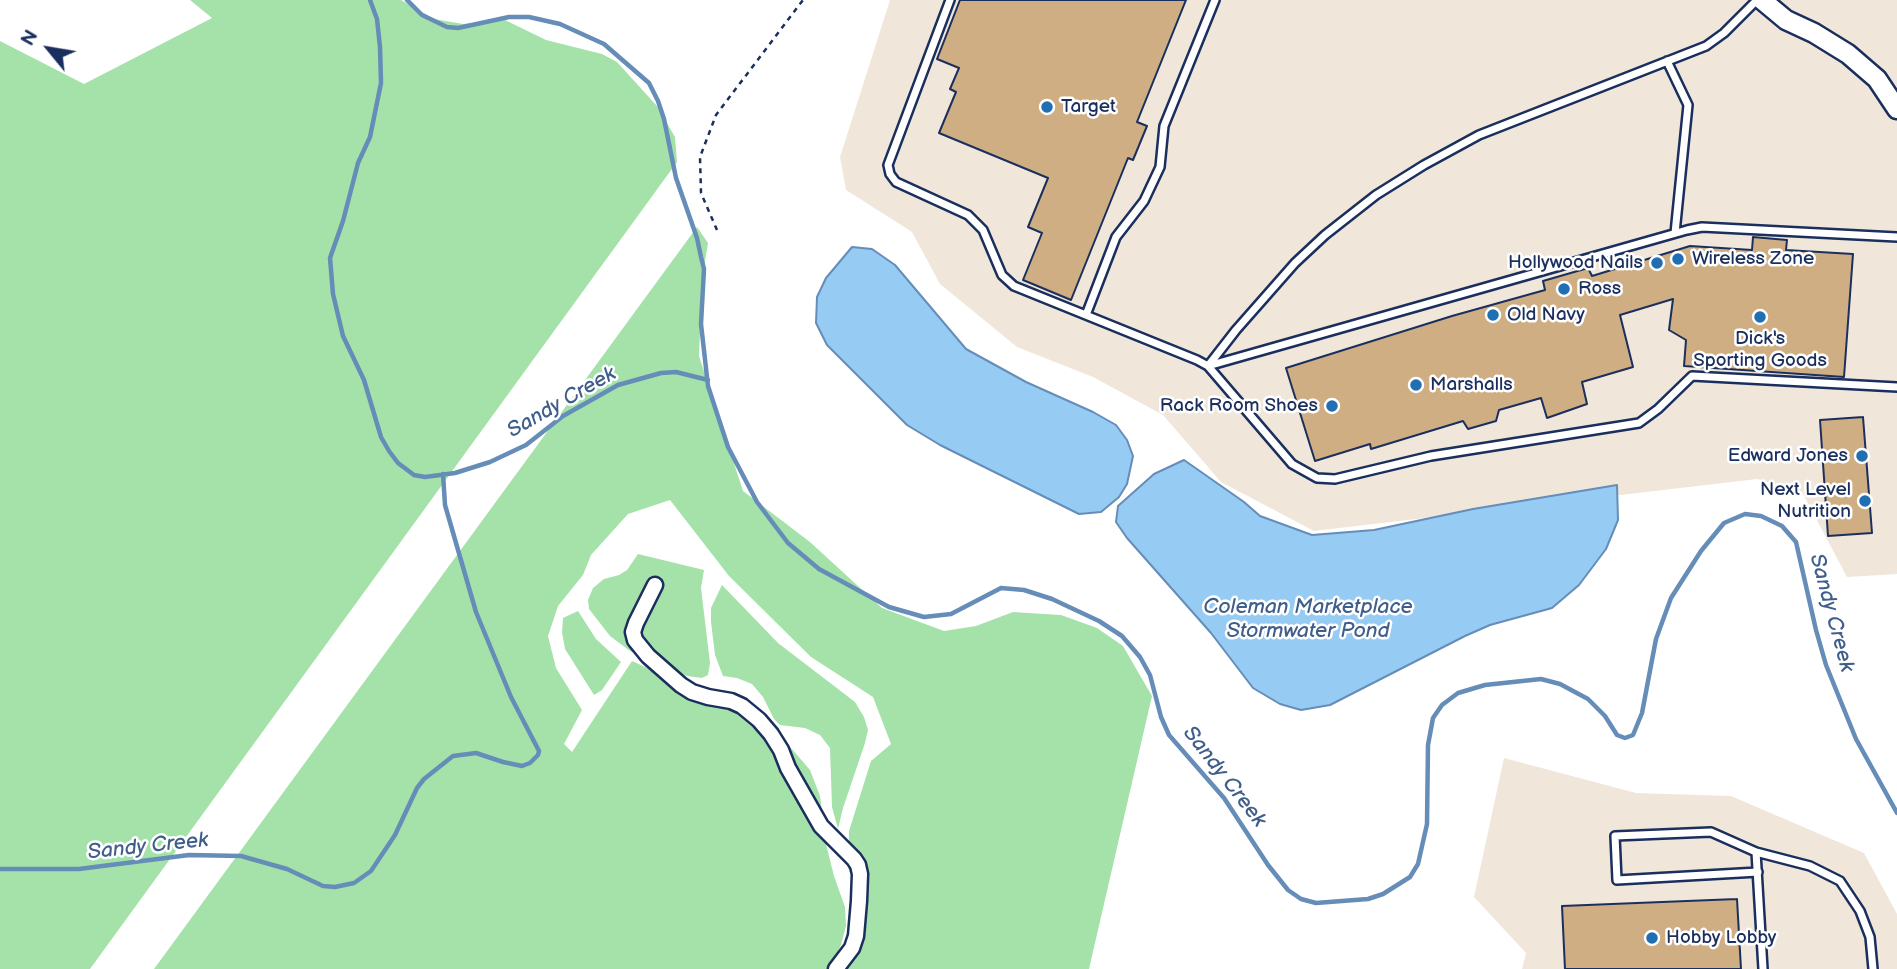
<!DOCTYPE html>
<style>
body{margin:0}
#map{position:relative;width:1897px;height:969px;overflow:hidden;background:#fff;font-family:"Balsamiq Sans",sans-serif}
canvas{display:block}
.north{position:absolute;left:14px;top:14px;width:70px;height:70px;-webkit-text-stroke:5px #fff;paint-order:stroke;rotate:300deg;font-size:19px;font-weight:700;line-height:28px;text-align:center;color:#1b2f5e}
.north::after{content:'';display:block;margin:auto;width:24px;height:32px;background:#1b2f5e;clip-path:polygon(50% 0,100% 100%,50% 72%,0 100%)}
</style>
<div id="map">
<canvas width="1897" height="969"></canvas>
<div class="north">N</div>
</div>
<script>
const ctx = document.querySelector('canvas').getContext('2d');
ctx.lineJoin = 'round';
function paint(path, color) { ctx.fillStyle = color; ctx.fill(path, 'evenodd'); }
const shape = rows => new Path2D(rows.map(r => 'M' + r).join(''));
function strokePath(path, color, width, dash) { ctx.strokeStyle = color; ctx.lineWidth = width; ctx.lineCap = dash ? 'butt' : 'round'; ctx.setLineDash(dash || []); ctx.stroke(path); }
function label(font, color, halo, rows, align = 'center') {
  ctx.font = font + ' "Balsamiq Sans",sans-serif'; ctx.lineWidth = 5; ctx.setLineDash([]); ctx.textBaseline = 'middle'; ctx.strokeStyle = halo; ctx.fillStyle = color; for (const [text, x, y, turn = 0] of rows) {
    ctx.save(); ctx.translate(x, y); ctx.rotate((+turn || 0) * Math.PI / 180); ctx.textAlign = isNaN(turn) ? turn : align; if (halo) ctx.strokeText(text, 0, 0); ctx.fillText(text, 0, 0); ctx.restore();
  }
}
const built = shape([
 [890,0,1897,0,1897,574,1847,577,1802,492,1757,479,1314,531,1221,482,1163,415,1093,377,1017,347,940,284,912,232,846,190,840,157],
 [1504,758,1636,793,1731,796,1864,853,1897,914,1897,969,1522,969,1526,953,1474,897]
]);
const green = shape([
 [190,0,401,0,434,19,463,24,505,20,546,40,602,54,617,62,657,106,675,137,677,162,90,969,0,969,0,41,84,84,212,18],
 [697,227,708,243,702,280,699,356,743,491,810,542,882,608,944,631,976,626,1013,612,1061,615,1097,628,1123,646,1152,696,1089,969,840,969,864,933,865,906,848,868,849,831,871,761,891,744,873,697,811,657,729,576,670,500,628,514,591,555,583,575,558,606,548,636,556,668,582,710,564,744,572,752,632,661,689,687,712,690,730,698,760,724,792,749,810,770,820,796,826,844,834,876,845,907,846,926,841,945,834,960,827,969,154,969],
 [638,554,704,570,701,588,710,663,708,675,702,678,687,676,630,651,610,636,589,609,588,600,593,588,604,579,619,575,627,570],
 [722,585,778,643,855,702,864,717,868,730,865,743,843,808,838,829,832,807,830,748,820,735,805,728,780,725,774,719,763,697,752,684,737,678,723,676,715,655,711,622,711,608],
 [578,611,596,639,621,662,602,690,594,695,565,649,562,632,563,618]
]);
const water = shape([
 [852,247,872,249,895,265,966,349,1026,382,1093,412,1116,425,1127,440,1133,456,1127,484,1119,497,1101,512,1079,514,940,445,907,425,827,345,816,323,817,297,826,278,852,247],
 [1184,460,1244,502,1260,516,1312,535,1374,530,1473,509,1617,485,1618,520,1606,549,1579,585,1552,608,1490,625,1465,636,1330,705,1301,710,1280,704,1253,688,1211,633,1127,538,1116,522,1118,506,1154,474,1184,460]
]);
const stream = shape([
 [370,0,377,19,380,47,381,83,370,137,358,163,343,221,330,258,333,294,343,336,364,380,381,437,389,451,398,463,414,475,425,477,455,473,490,462,526,445,563,416,618,385,661,373,676,372,708,380],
 [407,0,422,15,447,27,458,28,509,17,529,17,560,24,604,44,649,83,658,101,664,119,676,178,697,238,701,257,704,269,701,324,708,386,728,447,757,502,788,543,819,569,889,607,924,617,951,614,1001,588,1024,590,1052,599,1099,621,1122,636,1140,657,1150,675,1161,717,1169,735,1224,798,1268,865,1288,890,1301,899,1316,903,1368,899,1383,894,1410,877,1418,864,1427,824,1428,745,1433,718,1442,705,1458,693,1485,685,1541,679,1560,684,1588,699,1605,716,1617,735,1625,738,1633,735,1642,713,1656,639,1671,598,1701,551,1724,523,1745,514,1761,516,1782,526,1796,542,1816,630,1826,665,1856,739,1897,813],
 [0,869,79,869,189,855,241,856,287,869,323,886,335,887,354,883,371,871,395,835,417,788,424,779,453,756,476,753,503,762,522,766,530,763,538,755,539,751,511,697,476,612,445,505,443,474]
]);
const building = shape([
 [960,0,1186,0,1137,122,1147,126,1133,160,1128,158,1071,300,1023,280,1042,233,1028,227,1048,178,939,133,956,92,950,89,959,68,937,59,960,0],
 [1753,237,1787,240,1786,250,1853,254,1844,377,1684,366,1686,340,1669,330,1673,299,1620,315,1633,367,1582,382,1587,404,1547,418,1541,398,1499,410,1496,421,1468,429,1463,421,1371,449,1370,444,1315,461,1286,368,1452,316,1545,290,1543,281,1588,268,1592,276,1690,246,1752,250,1753,237],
 [1863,417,1872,533,1828,536,1820,420,1863,417],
 [1737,899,1741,969,1565,969,1562,906,1737,899]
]);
const path = shape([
 [717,230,701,193,700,157,716,115,803,0]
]);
const service = shape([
 [950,0,888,165,890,174,896,182,968,215,983,230,1002,275,1014,286,1197,360,1208,366,1236,330,1295,263,1325,235,1376,195,1424,165,1479,135,1706,46,1724,33,1757,0],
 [1667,61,1688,105,1675,233],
 [1897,237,1702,227,1687,230,1208,366,1292,464,1317,478,1335,479,1431,456,1639,423,1658,409,1692,376,1897,387],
 [1086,315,1116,237,1144,201,1160,167,1164,126,1215,0],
 [1756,852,1711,832,1615,836,1617,880,1758,872],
 [1763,969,1756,852,1810,866,1840,881,1860,911,1870,937,1873,969]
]);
const minor = shape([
 [655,585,636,623,633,632,635,640,648,656,681,685,692,692,708,697,731,701,742,706,759,720,771,734,781,750,788,768,821,826,854,859,858,865,860,874,859,901,856,936,852,948,836,969]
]);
const tertiary = shape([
 [1762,0,1786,20,1814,33,1848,54,1877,79,1897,109]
]);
const markers = [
 [1047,107,7,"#1f6fb2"],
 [1678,259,7,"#1f6fb2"],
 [1657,263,7,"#1f6fb2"],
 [1564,289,7,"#1f6fb2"],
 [1493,315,7,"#1f6fb2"],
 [1760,317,7,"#1f6fb2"],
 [1416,385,7,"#1f6fb2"],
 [1332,406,7,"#1f6fb2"],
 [1862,456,7,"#1f6fb2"],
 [1865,501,7,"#1f6fb2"],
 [1652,938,7,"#1f6fb2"]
];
const poiNames = [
 ["Target",1061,107],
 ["Wireless Zone",1692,259],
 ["Hollywood Nails",1643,263,"right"],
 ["Ross",1578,289],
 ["Old Navy",1507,315],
 ["Dick's",1760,339,"center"],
 ["Sporting Goods",1760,361,"center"],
 ["Marshalls",1430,385],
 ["Rack Room Shoes",1318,406,"right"],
 ["Edward Jones",1848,456,"right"],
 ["Next Level",1851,490,"right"],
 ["Nutrition",1851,512,"right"],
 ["Hobby Lobby",1666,938]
];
const waterNames = [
 ["Sandy Creek",562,403,-30],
 ["Coleman Marketplace",1308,608],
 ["Stormwater Pond",1308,632],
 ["Sandy Creek",1831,613,75],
 ["Sandy Creek",1224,777,52],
 ["Sandy Creek",148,847,-6]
];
paint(built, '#f0e7da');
paint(green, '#a5e2aa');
paint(water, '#96cbf4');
strokePath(water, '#658db8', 2);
strokePath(stream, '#658db8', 4.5);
paint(building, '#ceae82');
strokePath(building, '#1b2f5e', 2);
strokePath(service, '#1b2f5e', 12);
strokePath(minor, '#1b2f5e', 19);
strokePath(tertiary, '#1b2f5e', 23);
strokePath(path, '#1b2f5e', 2.5, [5, 5]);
strokePath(service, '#fff', 7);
strokePath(minor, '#fff', 14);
strokePath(tertiary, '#fff', 18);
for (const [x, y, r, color] of markers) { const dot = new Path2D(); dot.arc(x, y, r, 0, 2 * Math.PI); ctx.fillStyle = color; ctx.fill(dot); strokePath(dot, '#fff', 2.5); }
label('19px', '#1b2f5e', '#fff', poiNames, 'left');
label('italic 21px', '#405e8b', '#fff', waterNames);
</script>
